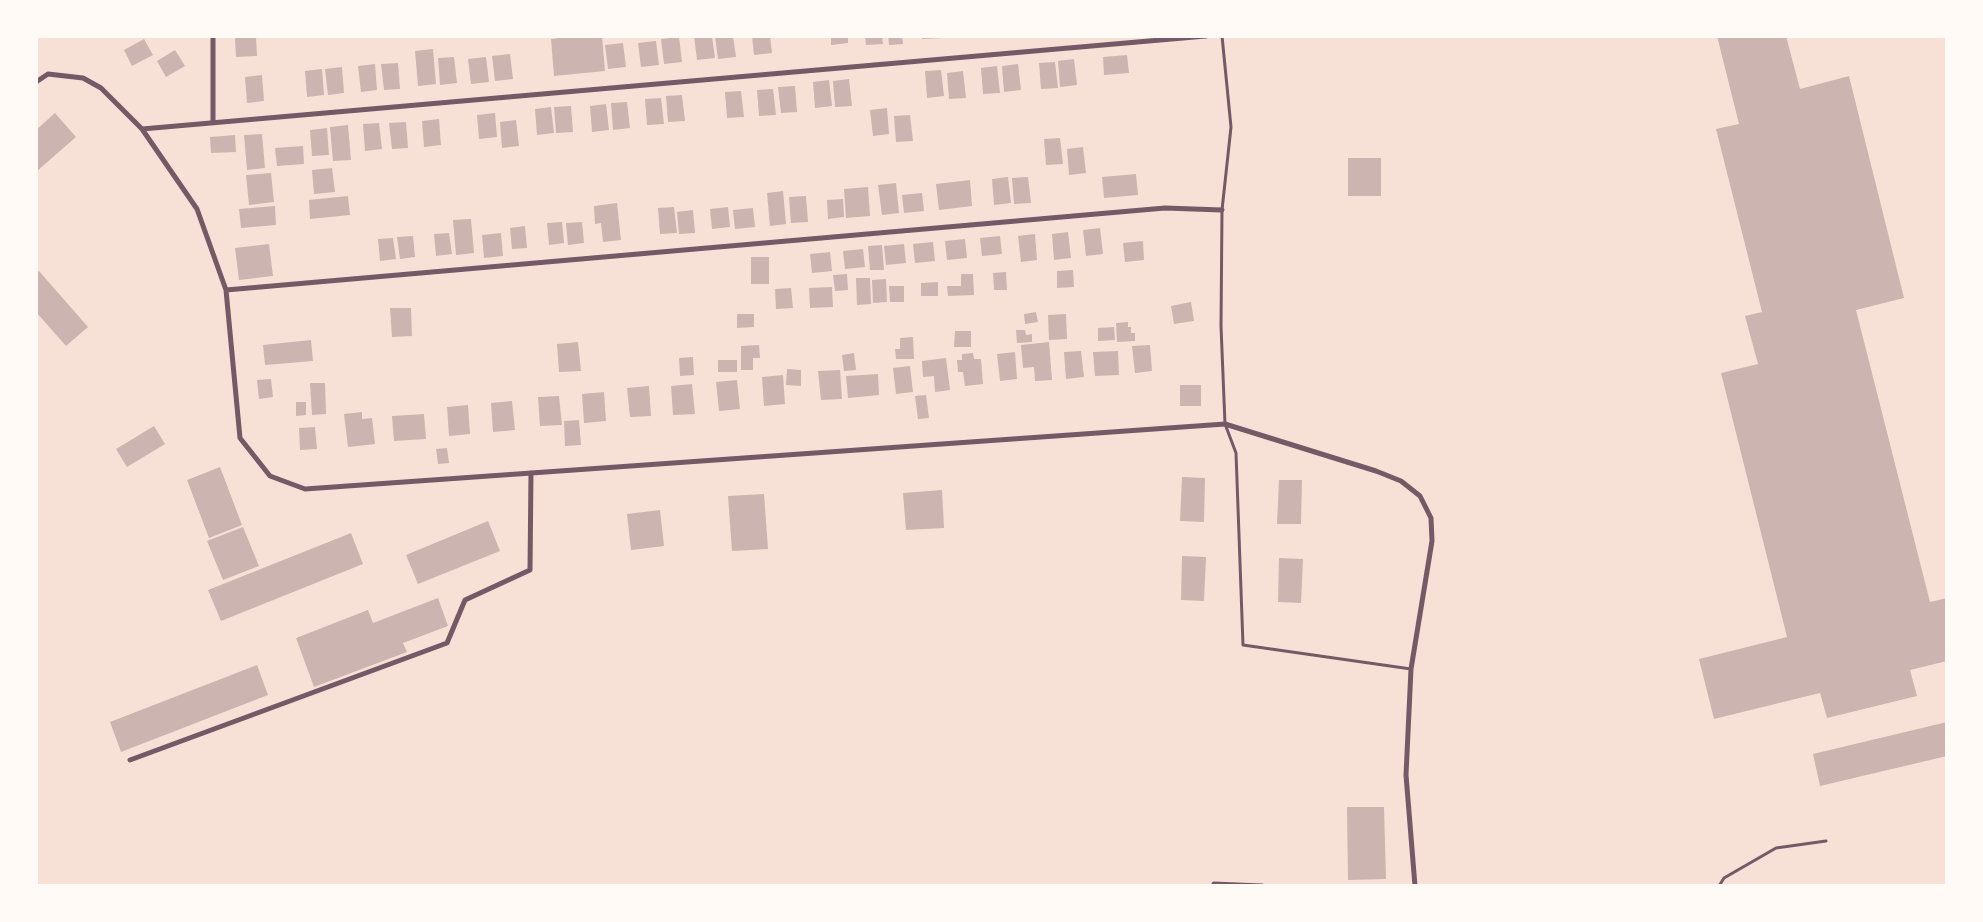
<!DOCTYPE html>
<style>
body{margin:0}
#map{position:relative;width:1983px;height:922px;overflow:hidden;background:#f7e1d7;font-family:Manrope,sans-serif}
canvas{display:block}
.frame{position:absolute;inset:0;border:38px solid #fffaf5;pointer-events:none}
</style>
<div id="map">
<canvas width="1983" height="922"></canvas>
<div class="frame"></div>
</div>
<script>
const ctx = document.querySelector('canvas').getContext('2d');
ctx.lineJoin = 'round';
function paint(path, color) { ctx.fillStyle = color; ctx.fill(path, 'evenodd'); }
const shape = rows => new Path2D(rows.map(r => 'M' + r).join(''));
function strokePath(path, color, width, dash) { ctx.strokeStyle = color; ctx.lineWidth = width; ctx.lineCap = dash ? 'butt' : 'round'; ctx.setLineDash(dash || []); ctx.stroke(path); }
const building = shape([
 [575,36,602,36,605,71,554,76,551,39],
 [694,36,712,36,715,58,697,60],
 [715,36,733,36,736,57,718,59],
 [752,36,770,36,772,53,754,55],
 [831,36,848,36,848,43,831,45],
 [865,36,882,36,883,44,866,45],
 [888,36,902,36,903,44,889,45],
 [922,36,942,36,942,38,922,39],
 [1717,36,1786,36,1800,89,1849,76,1904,298,1856,310,1930,602,1947,598,1947,661,1910,670,1917,696,1827,718,1820,693,1714,719,1699,659,1787,637,1721,373,1758,364,1745,316,1762,312,1716,129,1739,124],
 [256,37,257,56,236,57,235,38],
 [679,37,682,62,664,64,661,39],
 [144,39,153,55,132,66,124,50],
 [656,41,659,65,641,67,638,43],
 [623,43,626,67,608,69,605,45],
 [433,49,436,84,418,86,415,51],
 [175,50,185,66,166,77,157,61],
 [510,54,513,79,495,81,492,56],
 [1127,55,1129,73,1104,75,1103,57],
 [454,57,457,83,440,85,438,58],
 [486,57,489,82,471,84,468,59],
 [1074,59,1077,85,1060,87,1058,61],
 [1055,62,1058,88,1041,89,1039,63],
 [398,63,400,89,384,90,381,64],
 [375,64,377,90,361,92,358,66],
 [1018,64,1021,90,1004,92,1002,66],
 [997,66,1000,93,983,94,981,68],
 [342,67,344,93,328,95,325,69],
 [322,69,324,95,307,97,305,71],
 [941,70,944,96,927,98,925,71],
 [963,71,966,98,949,99,947,73],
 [262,75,264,101,247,103,245,77],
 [849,79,852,106,835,107,833,81],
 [829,80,832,106,815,108,813,82],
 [795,86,797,112,781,113,778,87],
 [773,89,776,115,759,116,757,90],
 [741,91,744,117,727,118,725,92],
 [682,95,685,121,668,122,666,96],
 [661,98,664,124,647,125,645,99],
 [627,102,630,128,613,130,611,103],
 [606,104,609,130,592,132,590,106],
 [571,106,573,132,556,133,554,107],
 [551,107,554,133,537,135,535,109],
 [887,108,889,134,873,136,870,110],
 [55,113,76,137,36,172,36,130],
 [495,113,497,137,479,139,477,115],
 [910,115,913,141,896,142,894,116],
 [439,119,441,145,424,147,422,121],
 [516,120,519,146,502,148,500,122],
 [406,122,408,148,392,149,389,123],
 [379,123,382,149,365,151,363,124],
 [348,125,351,160,333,161,330,127],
 [327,128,329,155,312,156,310,130],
 [262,134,265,168,247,170,244,135],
 [235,135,236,152,211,153,210,137],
 [1060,138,1063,164,1046,165,1044,139],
 [303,146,304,164,277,166,275,148],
 [1083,147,1086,173,1069,175,1067,149],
 [1348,158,1381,158,1381,196,1348,196],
 [332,168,335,192,314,194,312,170],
 [271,173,274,202,249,205,246,175],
 [1136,174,1138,195,1104,198,1102,177],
 [1008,177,1011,203,994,205,992,179],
 [1028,177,1031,203,1014,204,1012,178],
 [970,180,972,206,939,210,936,184],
 [896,183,899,213,882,215,878,185],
 [868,187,870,216,846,218,844,189],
 [783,191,786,224,770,226,767,193],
 [922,193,924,211,904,213,902,195],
 [348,196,350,215,310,219,309,200],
 [806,196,808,222,791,223,789,197],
 [843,199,844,217,828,219,827,200],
 [617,203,621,240,603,242,601,223,595,224,594,206],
 [275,206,276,225,241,228,239,209],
 [674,207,677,233,660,234,658,208],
 [728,207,730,227,712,229,710,209],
 [753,208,755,227,735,229,733,210],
 [693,210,695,233,679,234,677,212],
 [471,219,474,253,456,255,453,220],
 [562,222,564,243,549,245,547,223],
 [582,222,584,243,568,245,566,223],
 [525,226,527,248,512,249,510,228],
 [1100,228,1103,254,1086,256,1083,230],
 [1068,232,1071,258,1054,260,1052,234],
 [449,233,452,254,436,256,434,234],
 [501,233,503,256,484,258,482,235],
 [1035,234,1037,260,1021,262,1018,236],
 [413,236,415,257,400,259,397,237],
 [1000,236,1002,254,982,256,980,238],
 [393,238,396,259,380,261,378,239],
 [965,239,967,258,947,260,945,241],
 [1143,241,1144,260,1125,262,1123,243],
 [933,242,935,261,915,263,913,244],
 [269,244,273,276,239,280,235,248],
 [904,244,906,263,886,265,884,246],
 [882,245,884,270,870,270,868,246],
 [863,249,865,267,845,269,843,251],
 [830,252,832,271,812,273,810,254],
 [751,257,769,257,769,284,751,284],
 [1073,270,1074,287,1057,288,1057,271],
 [39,271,88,327,66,346,36,312,36,274],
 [1006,272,1007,290,994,290,993,273],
 [847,274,848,290,835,291,833,275],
 [961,274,973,274,974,295,948,296,947,286,961,286],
 [856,278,870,278,871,304,857,305],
 [886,279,887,302,873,303,872,280],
 [938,282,938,296,921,296,921,283],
 [889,286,904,286,904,302,890,302],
 [832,287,833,307,810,308,809,288],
 [791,288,793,308,776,309,775,289],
 [1191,302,1194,321,1174,324,1171,306],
 [390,308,411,308,412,336,392,337],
 [1036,312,1038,322,1025,324,1024,314],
 [737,314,754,314,754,327,737,328],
 [1066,314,1067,339,1049,340,1048,315],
 [1128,322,1128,327,1131,327,1131,333,1135,333,1135,341,1117,342,1116,323],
 [1114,327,1115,340,1098,341,1098,328],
 [1016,330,1025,330,1026,335,1032,334,1032,342,1017,343],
 [955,331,971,331,971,347,954,347],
 [913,337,914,359,896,359,895,349,900,349,900,338],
 [311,340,313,361,265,365,263,345],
 [578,342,581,371,559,372,557,344],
 [1049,342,1052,380,1035,381,1034,367,1023,368,1021,345],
 [759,345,760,358,753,358,753,370,741,370,741,346],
 [1150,345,1152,371,1135,373,1132,346],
 [1081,351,1084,377,1066,379,1064,352],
 [1118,351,1119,375,1095,376,1093,352],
 [1015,352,1017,379,1000,381,997,354],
 [854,353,856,370,844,371,842,355],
 [973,353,974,359,981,359,983,384,965,386,963,372,958,372,957,360,962,360,962,354],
 [693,357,694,375,680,376,679,358],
 [946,358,950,390,935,392,934,376,923,377,922,361],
 [718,360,737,360,737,372,718,372],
 [910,366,913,392,896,394,893,368],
 [787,369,801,370,801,386,786,385],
 [840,370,842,399,821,400,818,371],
 [878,374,879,395,848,398,846,376],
 [783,375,785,404,764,406,762,377],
 [271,379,273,397,259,399,257,380],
 [737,380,740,409,719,411,716,382],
 [310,383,325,383,326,414,312,415],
 [692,384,695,414,673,415,671,386],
 [1180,385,1201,385,1201,406,1180,406],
 [649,386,651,416,630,417,627,388],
 [604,392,606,421,584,423,582,394],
 [926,395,929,418,918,419,915,396],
 [559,396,562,425,540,426,538,397],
 [512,401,515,430,493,432,491,403],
 [296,402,306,402,306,415,296,416],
 [468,405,470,434,449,436,447,407],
 [362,412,362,419,372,418,375,444,348,447,344,414],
 [424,414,426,439,394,441,392,416],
 [579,420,581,445,565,446,564,421],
 [154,426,165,444,127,467,116,449],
 [315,427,317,449,300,450,299,428],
 [447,448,449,463,438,464,436,449],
 [220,467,242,525,209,538,187,480],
 [1182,477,1205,478,1204,522,1180,521],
 [1279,480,1302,480,1301,524,1277,524],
 [942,490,944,528,906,530,903,493],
 [764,494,768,549,732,551,728,496],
 [660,510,664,546,631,550,627,514],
 [488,521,500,551,418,584,406,555],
 [243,527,259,566,223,580,207,541],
 [351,533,363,564,221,621,208,590],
 [1182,556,1206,557,1204,601,1181,600],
 [1279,558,1303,559,1301,603,1278,602],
 [438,598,448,626,403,643,407,652,314,687,296,638,368,610,373,623],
 [257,665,268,695,121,752,110,722],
 [1947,722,1947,756,1820,786,1813,754],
 [1347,807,1384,807,1386,879,1348,880]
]);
const service = shape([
 [1222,36,1231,127,1222,210,1221,326,1225,424,1236,453,1243,645,1411,669],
 [1719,886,1724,878,1776,848,1826,841]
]);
const minor = shape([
 [213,36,213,122],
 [36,82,48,74,83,78,101,88,142,129,197,209,226,290,240,438,270,476,305,489,1225,424,1376,471,1401,481,1420,496,1431,518,1432,541,1411,669,1406,775,1415,886],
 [142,129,1206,36],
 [226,290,1165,208,1222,210],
 [130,760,447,643,465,600,530,570,531,473],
 [1213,886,1214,884,1262,886]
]);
paint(building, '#ccb4b1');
strokePath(service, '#755966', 3);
strokePath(minor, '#755966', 5);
</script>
